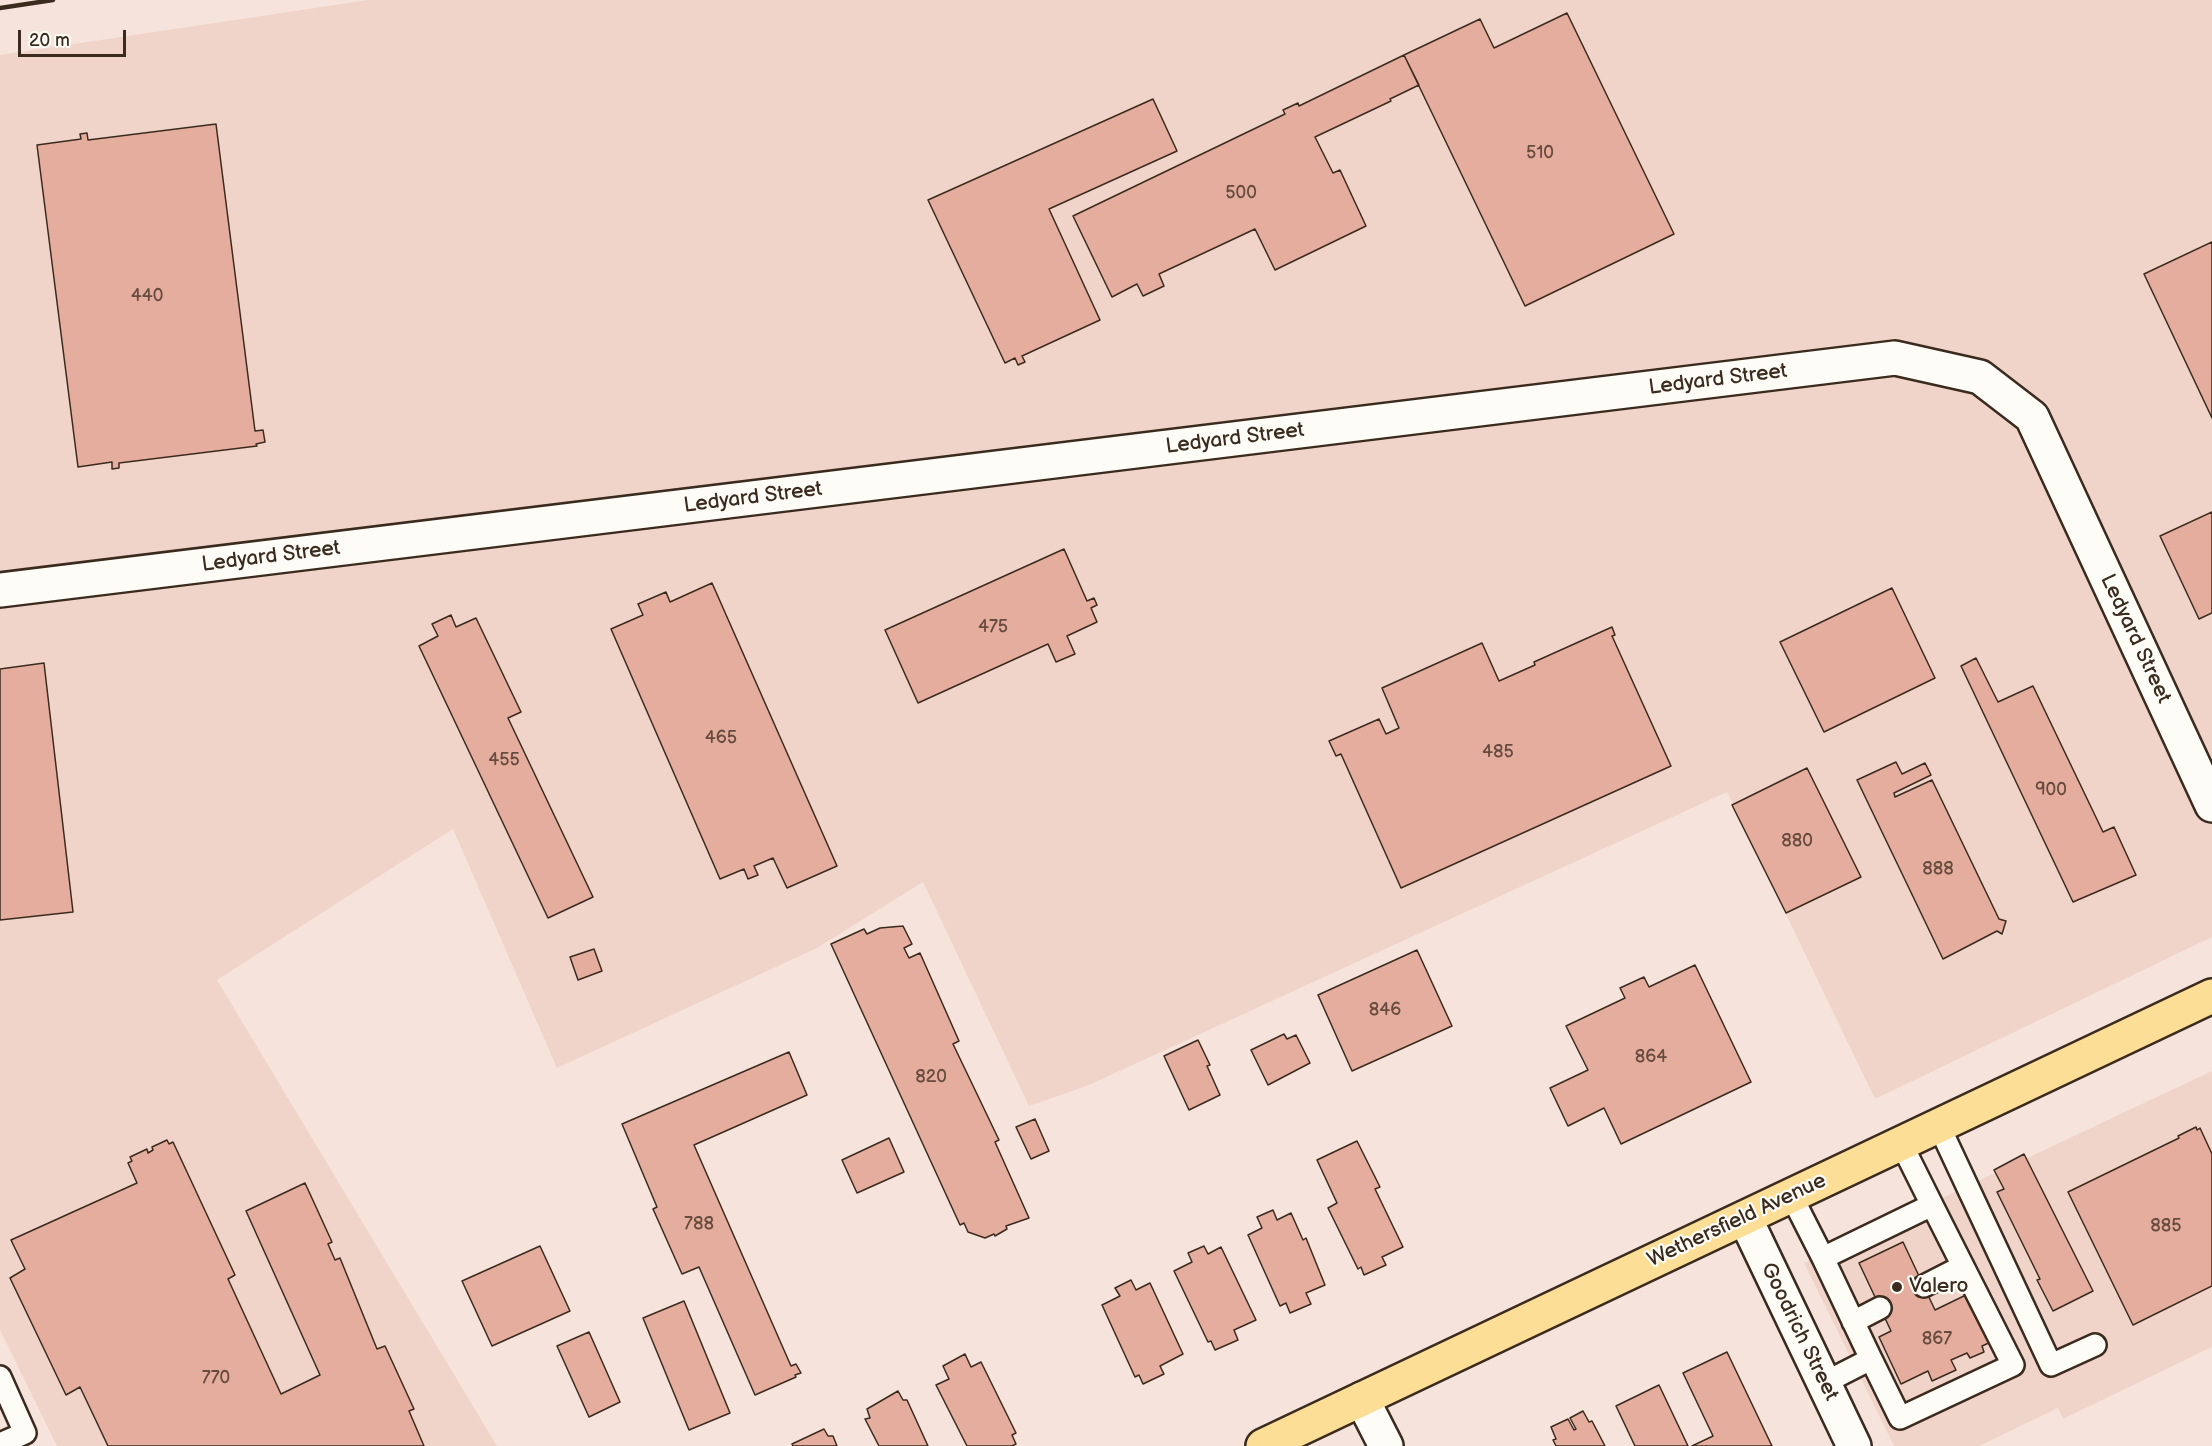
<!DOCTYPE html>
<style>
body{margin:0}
#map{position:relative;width:2212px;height:1446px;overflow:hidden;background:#f6e4dc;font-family:"Balsamiq Sans",sans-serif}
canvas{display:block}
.scale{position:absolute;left:18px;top:30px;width:108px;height:27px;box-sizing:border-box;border:3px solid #3b2a1e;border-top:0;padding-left:8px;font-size:18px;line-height:21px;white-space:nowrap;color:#3b2a1e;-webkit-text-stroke:4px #fdfcf7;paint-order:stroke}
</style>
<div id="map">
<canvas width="2212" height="1446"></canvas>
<div class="scale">20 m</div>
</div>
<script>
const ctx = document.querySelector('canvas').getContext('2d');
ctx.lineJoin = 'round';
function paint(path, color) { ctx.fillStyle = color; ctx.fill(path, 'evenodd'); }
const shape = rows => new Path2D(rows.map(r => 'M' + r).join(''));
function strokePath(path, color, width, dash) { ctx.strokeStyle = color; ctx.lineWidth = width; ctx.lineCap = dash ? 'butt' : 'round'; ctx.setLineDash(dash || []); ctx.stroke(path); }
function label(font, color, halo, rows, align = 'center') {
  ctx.font = font + ' "Balsamiq Sans",sans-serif'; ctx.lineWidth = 4.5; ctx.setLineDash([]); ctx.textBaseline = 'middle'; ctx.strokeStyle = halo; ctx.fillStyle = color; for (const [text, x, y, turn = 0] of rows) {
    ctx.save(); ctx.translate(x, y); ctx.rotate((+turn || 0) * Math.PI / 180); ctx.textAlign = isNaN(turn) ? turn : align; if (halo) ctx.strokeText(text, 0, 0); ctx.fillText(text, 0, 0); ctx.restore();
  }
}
const built = shape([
 [368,0,2212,0,2212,937,1875,1099,1727,792,1089,1085,1029,1106,923,882,817,948,557,1068,453,829,217,980,497,1446,57,1446,0,1330,0,55],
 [2212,1071,2212,1347,2063,1419,2058,1408,1979,1446,1894,1446,1804,1263]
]);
const building = shape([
 [1567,13,1674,234,1525,306,1404,55,1480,19,1494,48,1567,13],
 [1404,55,1419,85,1390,99,1391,101,1315,137,1333,173,1340,170,1366,226,1275,270,1255,229,1159,274,1164,286,1143,296,1137,284,1112,297,1073,216,1285,114,1283,110,1298,103,1299,106,1404,55],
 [1153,99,1177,151,1049,209,1100,320,1022,356,1025,362,1018,365,1015,358,1005,363,928,200,1153,99],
 [216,124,255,431,263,430,265,442,256,444,257,446,119,463,119,468,112,469,112,462,78,467,37,145,81,139,80,134,87,133,88,140,216,124],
 [2212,242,2212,418,2144,274,2212,242],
 [2212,512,2212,613,2199,619,2160,536,2212,512],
 [1064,549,1087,601,1094,598,1097,605,1091,608,1097,622,1067,636,1075,654,1056,662,1048,644,918,703,885,630,1064,549],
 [712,583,837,866,787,888,773,858,754,866,758,875,748,879,744,869,720,879,611,629,643,615,638,604,666,592,670,602,712,583],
 [1892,588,1935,678,1824,732,1780,642,1892,588],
 [451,615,456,627,476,618,521,712,508,718,593,897,548,918,419,646,438,636,432,624,451,615],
 [1612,627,1615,635,1612,636,1671,766,1401,888,1341,754,1336,756,1329,741,1379,719,1386,734,1399,728,1382,688,1482,643,1499,681,1535,665,1534,662,1612,627],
 [1976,658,1998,702,2033,686,2103,832,2114,827,2136,875,2073,902,1961,666,1976,658],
 [44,663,73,912,0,920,0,669,44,663],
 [1896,762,1902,774,1925,763,1931,775,1894,793,1895,797,1932,780,1999,919,2006,921,2002,934,1997,931,1943,959,1857,780,1896,762],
 [1807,768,1861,877,1786,913,1732,805,1807,768],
 [903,926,912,944,904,948,909,958,920,953,959,1041,953,1044,999,1140,995,1142,1029,1218,1006,1226,1007,1229,995,1236,994,1234,985,1238,968,1232,964,1223,960,1225,831,944,864,929,867,934,880,928,903,926],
 [594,949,602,971,578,980,570,957,594,949],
 [1417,950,1452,1026,1352,1071,1318,995,1417,950],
 [1695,965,1751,1082,1621,1144,1604,1108,1568,1126,1550,1088,1588,1070,1566,1026,1625,998,1620,988,1644,977,1649,987,1695,965],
 [1284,1034,1287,1039,1296,1035,1310,1063,1268,1085,1251,1050,1284,1034],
 [1198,1040,1210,1065,1207,1066,1220,1095,1189,1110,1164,1056,1198,1040],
 [789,1052,807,1095,694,1145,791,1366,796,1364,801,1373,795,1375,796,1377,755,1395,699,1267,682,1274,653,1209,657,1207,622,1124,789,1052],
 [1035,1119,1049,1151,1031,1159,1016,1127,1035,1119],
 [2196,1127,2197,1130,2200,1128,2212,1154,2212,1286,2133,1325,2068,1192,2179,1138,2178,1136,2196,1127],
 [889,1138,904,1172,857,1193,842,1160,889,1138],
 [167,1140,169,1144,173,1142,235,1275,228,1279,281,1394,320,1375,246,1211,305,1183,332,1242,328,1244,335,1260,340,1258,377,1349,385,1346,414,1409,409,1411,424,1446,108,1446,80,1387,66,1395,10,1278,25,1269,11,1240,137,1183,128,1163,132,1161,130,1157,147,1149,148,1153,153,1150,152,1147,167,1140],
 [1357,1141,1380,1187,1375,1189,1403,1247,1382,1257,1386,1265,1364,1275,1361,1267,1358,1269,1328,1208,1337,1203,1317,1160,1357,1141],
 [2024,1154,2093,1291,2053,1311,2037,1280,2040,1279,1997,1192,2004,1189,1994,1170,2024,1154],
 [1273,1210,1277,1220,1291,1213,1303,1240,1306,1238,1325,1285,1306,1293,1311,1304,1290,1313,1286,1303,1280,1306,1248,1235,1262,1228,1257,1217,1273,1210],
 [1903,1242,1935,1310,1968,1294,1991,1342,1982,1346,1984,1352,1970,1358,1967,1353,1951,1360,1956,1370,1932,1381,1928,1371,1901,1384,1879,1337,1891,1331,1859,1263,1903,1242],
 [540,1246,570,1311,492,1346,462,1281,540,1246],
 [1204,1246,1208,1254,1221,1247,1256,1320,1234,1330,1238,1340,1215,1350,1211,1341,1208,1342,1174,1271,1192,1262,1188,1253,1204,1246],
 [1131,1280,1136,1290,1150,1283,1183,1354,1160,1366,1164,1374,1143,1384,1139,1375,1135,1377,1102,1305,1120,1296,1115,1288,1131,1280],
 [684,1301,730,1413,689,1430,643,1318,684,1301],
 [589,1332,620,1402,589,1417,557,1346,589,1332],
 [1727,1352,1772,1446,1692,1446,1713,1436,1683,1373,1727,1352],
 [965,1354,971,1367,981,1362,1016,1433,1012,1435,1016,1444,1012,1446,967,1446,936,1385,949,1379,943,1366,965,1354],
 [1659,1385,1688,1446,1635,1446,1616,1406,1659,1385],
 [898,1391,903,1400,907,1400,928,1446,879,1446,865,1419,870,1418,867,1409,898,1391],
 [1583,1411,1589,1422,1592,1421,1605,1446,1556,1446,1553,1440,1556,1439,1551,1427,1568,1419,1574,1430,1576,1429,1570,1418,1583,1411],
 [824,1429,828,1436,833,1436,837,1446,793,1446,792,1444,824,1429]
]);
const service = shape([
 [1939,1126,2051,1365,2095,1345],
 [1791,1195,1823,1258],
 [1924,1286,1963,1266],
 [1853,1322,1880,1308],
 [1871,1359,1900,1418,2013,1365,1932,1205],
 [0,1377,25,1433,0,1444],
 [1824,1383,1871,1359,1823,1258,1932,1205,1901,1143]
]);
const minor = shape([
 [0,590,1895,358,1980,377,2032,417,2212,805],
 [1745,1218,1854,1446],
 [1362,1399,1386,1446]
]);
const primary = shape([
 [1263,1446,2212,996]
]);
const rail = shape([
 [0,8,53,0]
]);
const markers = [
 [1897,1287,6,"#3b2a1e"]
];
const numberNames = [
 ["510",1540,153],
 ["500",1241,193],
 ["440",147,296],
 ["475",993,627],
 ["465",721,738],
 ["485",1498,752],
 ["455",504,760],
 ["900",2051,790],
 ["880",1797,841],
 ["888",1938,869],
 ["846",1385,1010],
 ["864",1651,1057],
 ["820",931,1077],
 ["788",699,1224],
 ["885",2166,1226],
 ["867",1937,1339],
 ["770",216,1378]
];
const streetNames = [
 ["Ledyard Street",1718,380,-7],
 ["Ledyard Street",1235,439,-7],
 ["Ledyard Street",753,498,-7],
 ["Ledyard Street",271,557,-7],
 ["Ledyard Street",2135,639,65],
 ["Wethersfield Avenue",1737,1221,-25],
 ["Goodrich Street",1799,1332,64]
];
const poiNames = [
 ["Valero",1909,1287]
];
paint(built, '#f1d4c9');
paint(building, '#e5ad9e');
strokePath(building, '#3b2a1e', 1.5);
strokePath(service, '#3b2a1e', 26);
strokePath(minor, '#3b2a1e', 38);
strokePath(primary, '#3b2a1e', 38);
strokePath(service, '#fdfcf7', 21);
strokePath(minor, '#fdfcf7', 33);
strokePath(primary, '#fcde96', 33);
strokePath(rail, '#3b2a1e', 4.5);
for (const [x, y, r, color] of markers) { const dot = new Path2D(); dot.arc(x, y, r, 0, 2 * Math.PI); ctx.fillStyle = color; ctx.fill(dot); strokePath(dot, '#fdfcf7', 2); }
label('18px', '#664b3e', null, numberNames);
label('21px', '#3b2a1e', '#fdfcf7', streetNames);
label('21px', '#3b2a1e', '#fdfcf7', poiNames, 'left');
</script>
